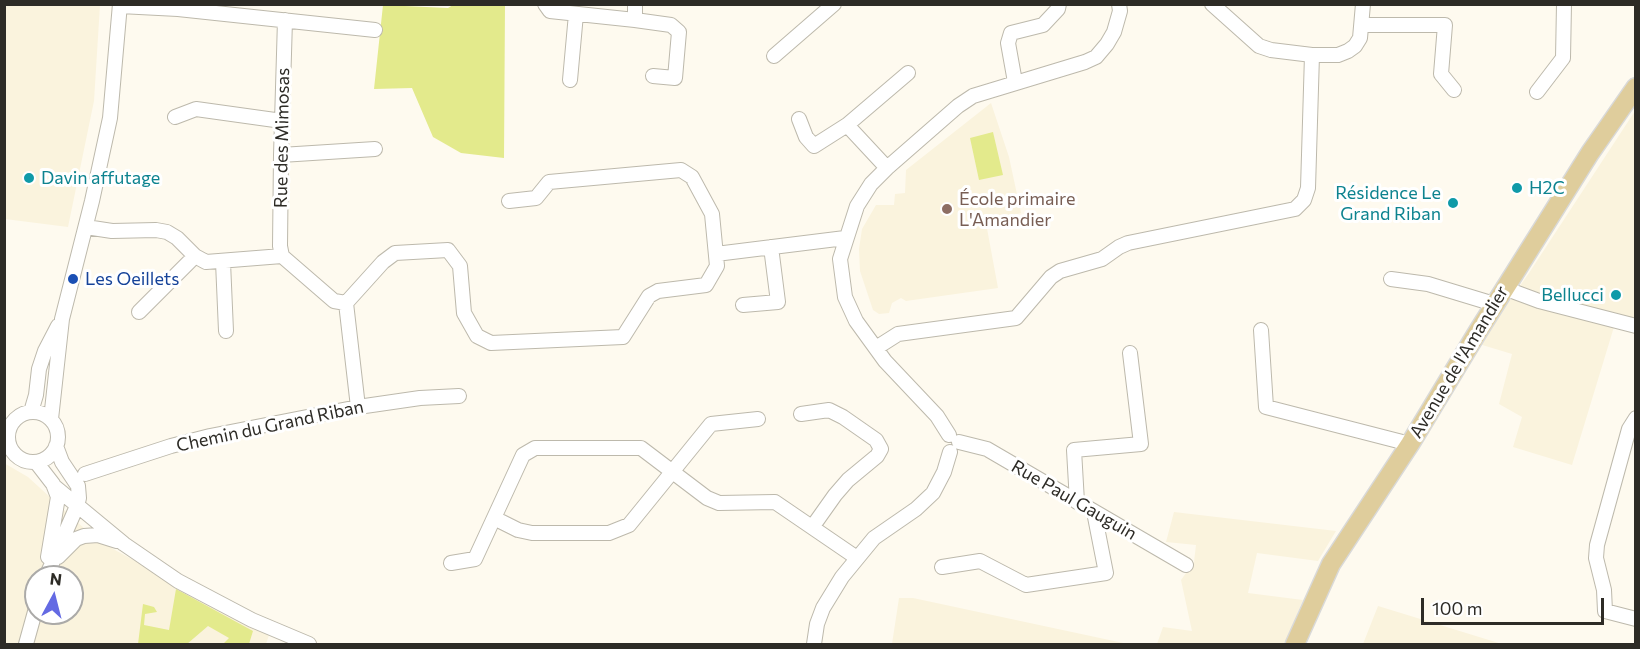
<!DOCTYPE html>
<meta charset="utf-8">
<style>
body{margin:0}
#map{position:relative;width:1640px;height:649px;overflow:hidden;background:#fefaef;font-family:Commissioner,sans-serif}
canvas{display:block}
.frame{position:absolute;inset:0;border:6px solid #2d2b26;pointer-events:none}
.north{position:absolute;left:24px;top:565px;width:60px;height:60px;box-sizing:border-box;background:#fff;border:2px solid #abaaa8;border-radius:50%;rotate:7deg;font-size:16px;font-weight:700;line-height:24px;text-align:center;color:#2d2b26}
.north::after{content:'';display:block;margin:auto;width:21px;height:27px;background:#646ae3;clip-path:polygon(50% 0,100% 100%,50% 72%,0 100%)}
.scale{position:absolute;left:1421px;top:598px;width:183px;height:27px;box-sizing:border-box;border:3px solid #2d2b26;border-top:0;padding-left:8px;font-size:18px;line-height:21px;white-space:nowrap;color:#2d2b26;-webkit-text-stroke:4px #fff;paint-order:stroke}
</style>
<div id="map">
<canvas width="1640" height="649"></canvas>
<div class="frame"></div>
<div class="north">N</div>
<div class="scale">100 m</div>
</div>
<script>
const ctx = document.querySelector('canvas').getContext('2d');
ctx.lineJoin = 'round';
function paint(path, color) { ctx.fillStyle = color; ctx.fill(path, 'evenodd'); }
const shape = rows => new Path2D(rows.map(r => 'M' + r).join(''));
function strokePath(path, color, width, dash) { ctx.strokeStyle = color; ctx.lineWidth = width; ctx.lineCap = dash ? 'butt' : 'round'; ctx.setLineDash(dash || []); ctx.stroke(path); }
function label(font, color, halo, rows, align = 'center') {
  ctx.font = font + ' Commissioner,sans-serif'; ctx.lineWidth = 6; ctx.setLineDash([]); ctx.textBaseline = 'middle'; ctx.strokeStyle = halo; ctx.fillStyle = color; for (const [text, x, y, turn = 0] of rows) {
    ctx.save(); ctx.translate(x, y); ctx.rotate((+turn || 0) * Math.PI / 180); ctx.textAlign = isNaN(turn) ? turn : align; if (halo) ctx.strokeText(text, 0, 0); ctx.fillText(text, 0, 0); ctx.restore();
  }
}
const built = shape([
 [5,4,100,5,94,101,68,227,5,219],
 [991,103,1009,157,1021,213,986,223,998,288,906,301,901,298,892,303,889,313,879,314,873,310,860,271,859,249,862,229,876,205,894,205,895,194,905,193,906,170],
 [1635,111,1635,322,1617,317,1572,465,1513,447,1522,417,1499,404,1512,354,1479,344,1529,273],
 [4,463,28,477,97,540,269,635,266,644,5,644],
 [36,577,72,577,72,613,36,613],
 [1174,512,1336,531,1318,561,1257,553,1248,593,1303,600,1285,644,1157,644,1163,627,1192,631,1181,580,1194,562,1196,545,1166,542],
 [899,598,913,598,1128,644,892,644],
 [1378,606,1502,644,1363,644]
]);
const green = shape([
 [383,5,448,8,453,5,505,5,504,158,461,153,433,137,412,88,374,89],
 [993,132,1003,175,979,180,970,138],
 [176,589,253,631,249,644,223,644,229,638,208,626,187,644,138,644,143,604,154,607,157,612,145,614,144,625,169,630]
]);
const minor = shape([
 [545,4,550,11,635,20],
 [635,4,635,20,671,25,679,32,675,78,653,76],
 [1212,4,1259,46,1271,50,1312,55,1338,55,1348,51,1355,46,1360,38,1363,4],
 [120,6,178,9,375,30],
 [1362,25,1445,25,1441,74,1454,90],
 [774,56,834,4],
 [570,80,576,14],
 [1015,82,1008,43,1011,33,1043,25,1058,9,1059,4],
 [1537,92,1563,58,1564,4],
 [175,117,196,109,282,121],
 [799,119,806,137,814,146,847,125,908,73],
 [847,125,887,168],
 [281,155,375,149],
 [86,227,112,231,156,230,167,232,177,238,195,256,206,262,282,256,334,301,346,303,358,407],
 [716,254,845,238],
 [282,256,280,246,281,155,285,20],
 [223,262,226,331],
 [1391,279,1428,284,1494,304],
 [1504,288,1539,301,1636,326],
 [346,303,383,262,395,253,448,250,460,266,464,313,477,336,491,343,623,337,649,296,658,291,706,285,717,266,712,214,692,177,681,170,549,182,536,198,509,201],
 [743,305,778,302,771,247],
 [139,312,195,256],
 [1261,330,1266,407,1410,444],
 [876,348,898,334,1016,318,1051,277,1060,271,1102,259,1119,247,1128,243,1295,209,1304,200,1308,188,1312,55],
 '8 437a25 25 0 1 1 50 0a25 25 0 1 1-50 0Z',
 [31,412,36,395,39,369,45,351,58,326],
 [801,414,829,410,843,417,876,440,881,449,877,456,848,480,835,495,813,526],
 [1636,418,1629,429,1597,545,1596,558,1604,590,1605,611,1636,619],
 [51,419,62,319,92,201,110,118,120,4],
 [949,435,937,416,885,361,856,321,845,297,840,259,857,206,871,184,887,168,958,106,973,96,1085,62,1096,57,1107,44,1114,32,1120,11,1119,4],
 [959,442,987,449,1186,565],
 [36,462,53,484,58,497,48,557],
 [85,474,171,446,210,436,358,407,420,398,459,396],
 [55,487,124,544,178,581,252,620,309,644],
 [1077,502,1074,450,1141,444,1130,353],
 [494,518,518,530,532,533,609,533,629,525,711,424,758,419],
 [58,557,76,539,84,536,98,535,117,541],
 [451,563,475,559,523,455,535,448,641,448,707,498,719,503,775,502,857,558],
 [942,567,980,561,1026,585,1106,573,1094,512],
 [46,577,77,506,79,498,78,486,62,462,56,446],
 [26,644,36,608],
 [814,644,817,624,823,608,842,577,874,538,916,509,933,493,944,472,950,452]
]);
const major = shape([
 [1295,644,1331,564,1410,444,1477,333,1590,153,1636,87]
]);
const markers = [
 [29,178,6,"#0f9aa8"],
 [1517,188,6,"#0f9aa8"],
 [1453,203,6,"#0f9aa8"],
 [947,209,6,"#8d6e63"],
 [73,279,6,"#1a4fb4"],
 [1616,295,6,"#0f9aa8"]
];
const streetNames = [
 ["Rue des Mimosas",282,138,-89],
 ["Avenue de l'Amandier",1459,362,-59],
 ["Chemin du Grand Riban",270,426,-12],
 ["Rue Paul Gauguin",1074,500,30]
];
const cultureNames = [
 ["Davin affutage",41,178],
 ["H2C",1529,188],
 ["Résidence Le",1441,193,"right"],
 ["Grand Riban",1441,214,"right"],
 ["Bellucci",1604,295,"right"]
];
const educationNames = [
 ["École primaire",959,199],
 ["L'Amandier",959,220]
];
const transitNames = [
 ["Les Oeillets",85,279]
];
paint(built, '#faf3dd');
paint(green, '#e3ea8c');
strokePath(minor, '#bdb9ac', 16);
strokePath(major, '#d9d9d8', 21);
strokePath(minor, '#fff', 14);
strokePath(major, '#dfcd9c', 18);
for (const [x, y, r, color] of markers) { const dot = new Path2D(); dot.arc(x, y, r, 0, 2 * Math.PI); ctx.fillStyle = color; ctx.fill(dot); strokePath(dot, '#fff', 2); }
label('18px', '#2d2b26', '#fff', streetNames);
label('18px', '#0d838f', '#fff', cultureNames, 'left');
label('18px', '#785e54', '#fff', educationNames, 'left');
label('18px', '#164399', '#fff', transitNames, 'left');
</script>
